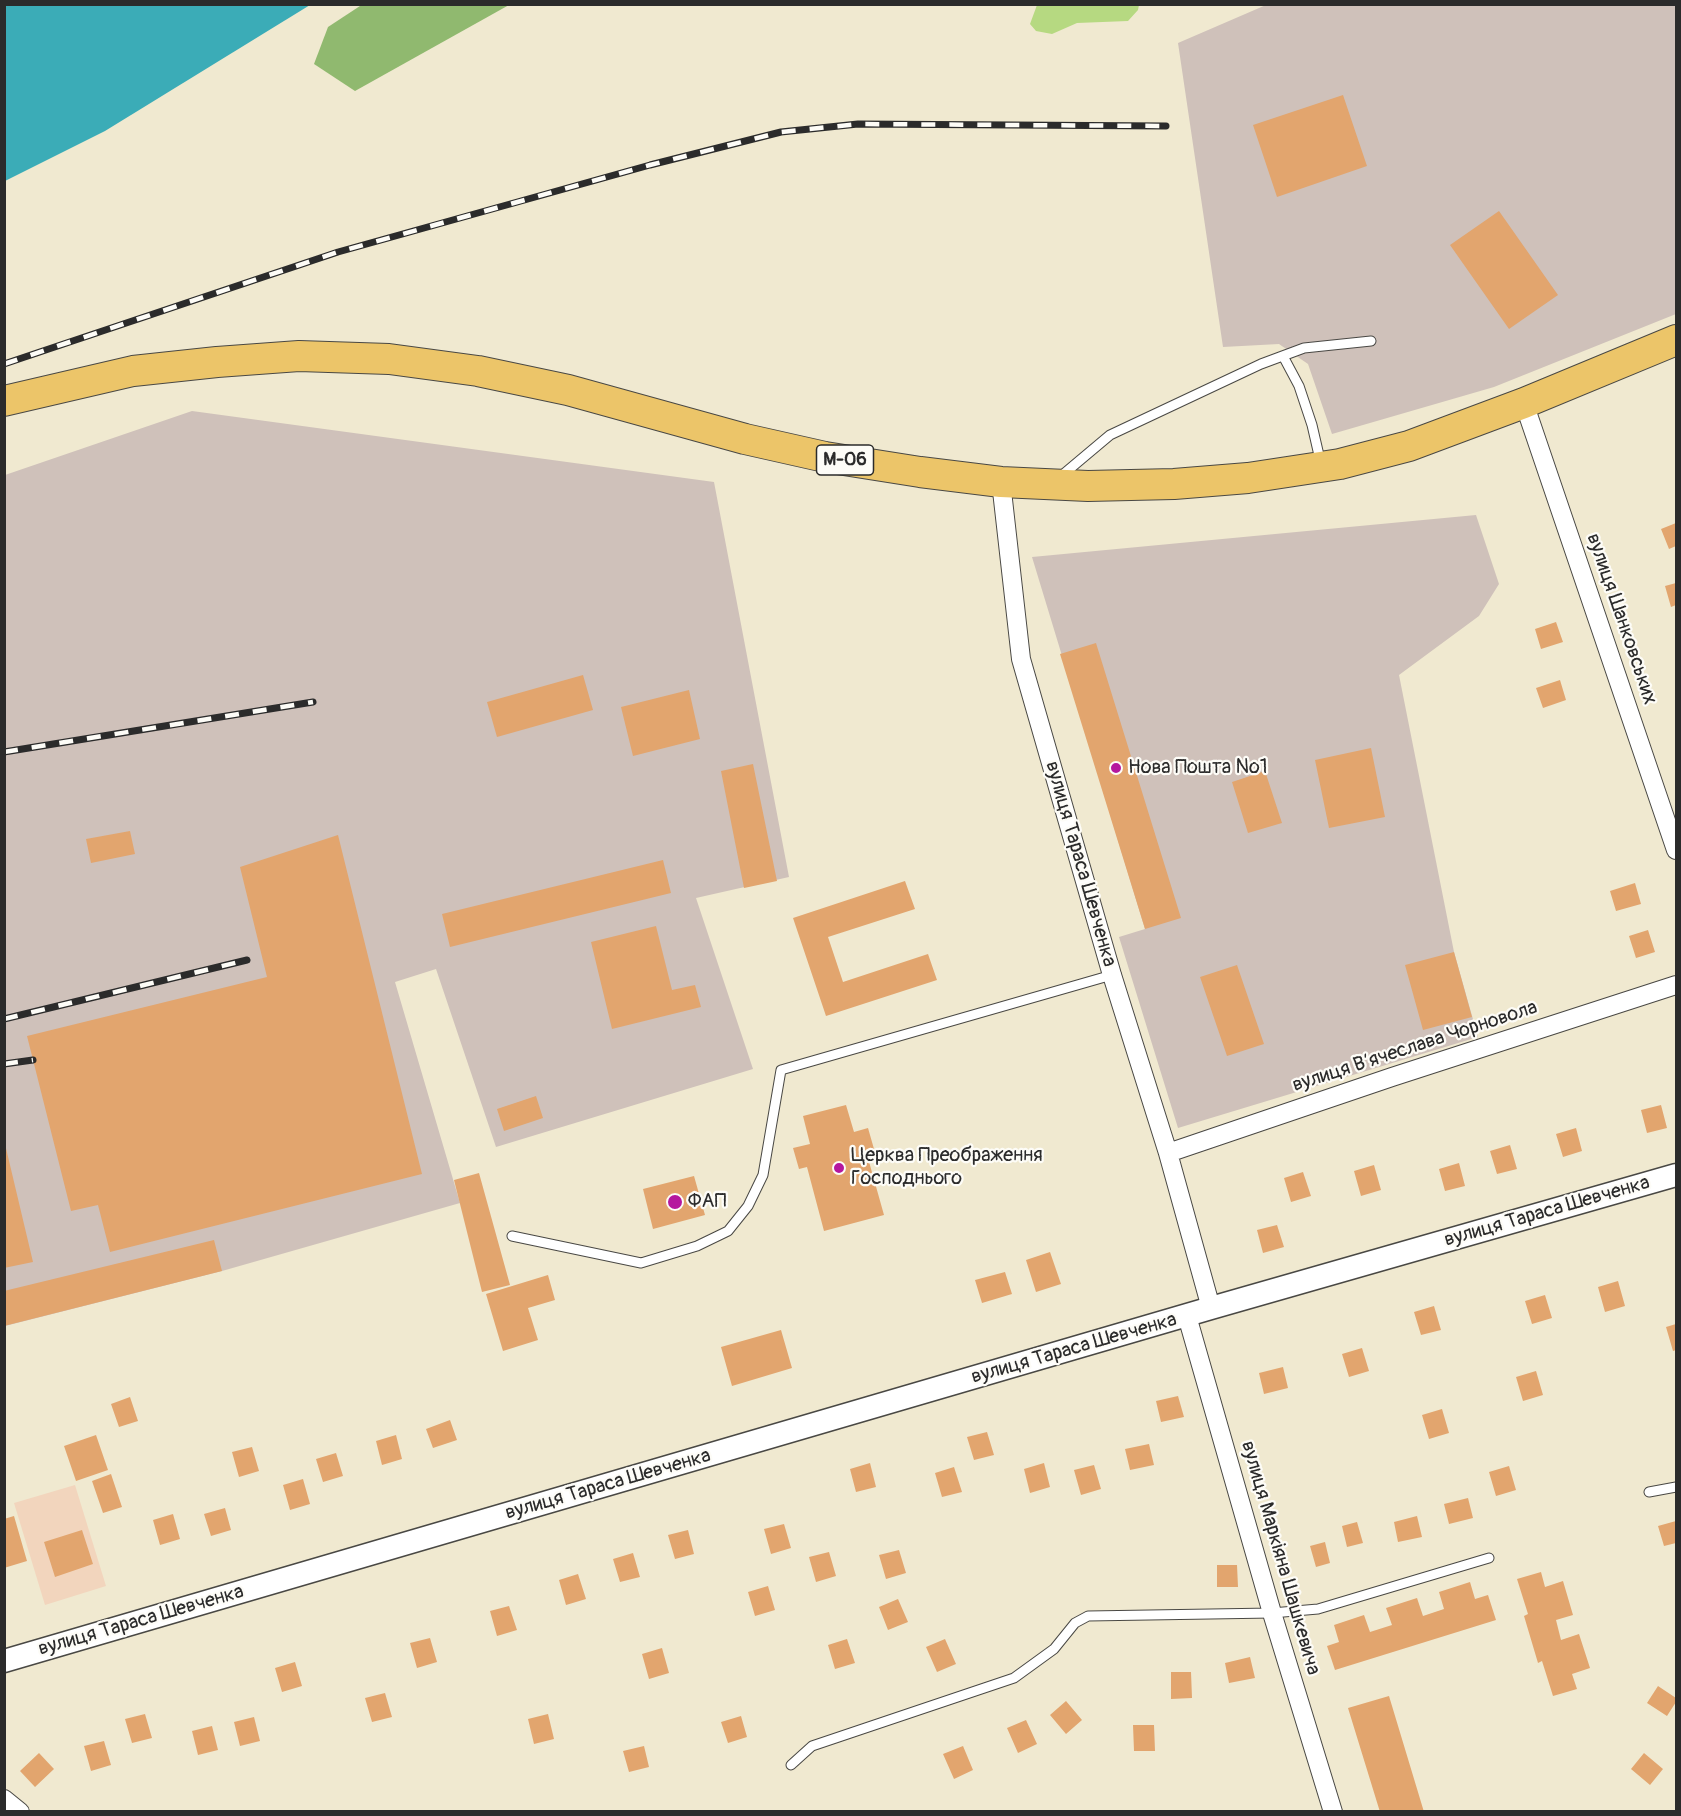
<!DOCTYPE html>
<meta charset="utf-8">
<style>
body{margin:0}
#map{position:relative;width:1681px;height:1816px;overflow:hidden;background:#f0e9d0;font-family:Pangolin,sans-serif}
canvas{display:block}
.frame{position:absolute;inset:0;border:6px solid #2b2b2b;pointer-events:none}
</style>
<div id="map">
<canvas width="1681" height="1816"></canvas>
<div class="frame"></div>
</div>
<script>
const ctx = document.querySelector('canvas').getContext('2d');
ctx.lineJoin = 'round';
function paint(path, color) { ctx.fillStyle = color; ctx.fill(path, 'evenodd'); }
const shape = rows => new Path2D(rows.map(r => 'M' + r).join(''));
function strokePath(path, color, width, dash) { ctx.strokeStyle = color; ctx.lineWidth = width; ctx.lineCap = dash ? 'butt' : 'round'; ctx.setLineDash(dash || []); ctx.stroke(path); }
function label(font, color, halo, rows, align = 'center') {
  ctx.font = font + ' Pangolin,sans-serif'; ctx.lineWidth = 4.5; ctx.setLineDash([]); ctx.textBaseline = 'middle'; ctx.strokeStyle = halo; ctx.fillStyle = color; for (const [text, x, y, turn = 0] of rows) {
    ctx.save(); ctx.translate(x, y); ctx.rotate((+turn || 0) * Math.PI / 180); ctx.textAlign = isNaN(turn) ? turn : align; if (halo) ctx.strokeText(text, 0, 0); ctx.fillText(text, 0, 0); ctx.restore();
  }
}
const built = shape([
 [75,1485,106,1586,45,1605,14,1503]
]);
const industrial = shape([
 [1266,5,1676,5,1676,314,1494,387,1332,434,1308,364,1279,344,1223,347,1178,43],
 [192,411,714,482,789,877,696,898,753,1069,496,1147,436,969,395,982,460,1203,222,1271,5,1326,5,475],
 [1476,515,1499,584,1479,616,1399,675,1454,952,1478,1037,1178,1128,1119,937,1145,929,1032,557]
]);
const green = shape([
 [1037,5,1037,4,1139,5,1138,10,1128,21,1077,23,1052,34,1036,31,1030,24]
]);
const forest = shape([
 [363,4,509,4,509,5,355,91,314,64,328,27]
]);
const water = shape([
 [5,4,310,4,310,5,105,131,5,181]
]);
const building = shape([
 [1343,95,1367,166,1277,197,1253,125],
 [1499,211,1558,295,1509,329,1450,245],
 [1676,523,1676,546,1669,549,1661,529],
 [1676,583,1676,605,1671,607,1665,586],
 [1556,622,1563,642,1541,649,1535,629],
 [1096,643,1181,918,1145,929,1060,654],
 [583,675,593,710,497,737,487,702],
 [1560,680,1566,700,1543,708,1536,688],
 [689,690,700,739,633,756,621,707],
 [1371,748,1385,817,1329,828,1315,760],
 [753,764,777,881,744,888,721,771],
 [1265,771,1282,823,1248,833,1232,782],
 [130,831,135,854,91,863,86,839],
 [338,835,422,1174,110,1252,98,1205,71,1211,27,1036,267,977,240,867],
 [663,860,671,893,450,947,442,914],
 [905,881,915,909,828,937,843,982,928,954,937,980,826,1016,793,918],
 [1635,883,1641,904,1616,911,1610,891],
 [656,926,672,990,695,985,701,1007,612,1029,591,942],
 [1648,930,1655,952,1636,958,1629,936],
 [1454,952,1472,1017,1423,1030,1405,965],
 [1237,965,1264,1044,1227,1056,1200,977],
 [536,1096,543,1118,504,1131,497,1109],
 [846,1105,854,1132,868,1128,874,1149,866,1151,884,1215,824,1231,807,1167,799,1169,793,1148,810,1144,803,1116],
 [1661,1105,1667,1128,1647,1133,1641,1110],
 [1576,1128,1582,1151,1563,1157,1556,1134],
 [5,1144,33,1262,4,1268,4,1145],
 [1510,1145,1517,1169,1497,1174,1490,1151],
 [1459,1163,1465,1186,1445,1191,1439,1169],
 [1374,1165,1381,1190,1361,1196,1354,1171],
 [1303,1172,1311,1196,1291,1202,1284,1178],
 [479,1173,510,1285,482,1292,454,1180],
 [694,1176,705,1215,653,1229,643,1189],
 [1277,1225,1284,1247,1263,1253,1257,1230],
 [214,1240,222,1271,4,1326,4,1291],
 [1050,1252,1061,1284,1036,1292,1026,1260],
 [1005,1272,1012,1294,982,1303,975,1280],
 [548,1275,555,1300,528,1308,538,1340,503,1351,486,1294],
 [1618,1281,1625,1306,1605,1312,1598,1287],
 [1545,1295,1552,1318,1532,1324,1525,1301],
 [1434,1306,1441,1330,1421,1335,1414,1312],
 [1676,1324,1676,1350,1673,1351,1666,1327],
 [781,1330,792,1368,732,1386,721,1347],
 [1362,1348,1369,1371,1349,1377,1342,1354],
 [1283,1367,1288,1388,1264,1394,1259,1373],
 [1536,1371,1543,1395,1523,1401,1516,1377],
 [1178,1396,1184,1417,1161,1422,1156,1401],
 [130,1397,138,1421,119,1427,111,1404],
 [1442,1409,1449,1433,1429,1439,1422,1415],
 [450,1420,457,1440,433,1448,426,1429],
 [987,1432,994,1455,974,1460,967,1437],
 [96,1435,108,1470,76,1481,64,1446],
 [396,1435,402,1459,382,1465,376,1441],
 [1149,1444,1154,1465,1130,1470,1125,1449],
 [252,1447,259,1471,239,1477,232,1452],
 [336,1453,343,1476,323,1482,316,1459],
 [870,1463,876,1487,856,1492,850,1469],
 [1044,1463,1050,1487,1030,1493,1024,1469],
 [1094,1465,1101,1489,1081,1495,1074,1470],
 [1509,1466,1516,1490,1496,1496,1489,1472],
 [954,1467,962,1492,942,1497,935,1473],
 [111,1474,122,1507,103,1513,92,1481],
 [303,1479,310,1504,290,1510,283,1485],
 [1468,1498,1473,1518,1449,1524,1444,1504],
 [225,1508,231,1530,211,1536,204,1514],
 [173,1514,180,1539,160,1545,153,1520],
 [14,1516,27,1561,4,1568,4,1519],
 [1417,1516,1422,1537,1398,1542,1394,1522],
 [1676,1521,1676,1543,1664,1546,1658,1526],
 [1357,1522,1363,1543,1347,1547,1342,1526],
 [784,1524,791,1548,771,1554,764,1529],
 [82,1530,93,1564,55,1577,44,1542],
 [688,1530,694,1554,675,1559,668,1535],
 [1325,1542,1330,1563,1316,1567,1310,1546],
 [899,1550,906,1573,886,1579,879,1555],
 [829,1552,836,1576,816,1582,809,1557],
 [633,1553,640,1577,620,1582,613,1559],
 [1217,1565,1237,1565,1238,1587,1217,1587],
 [1541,1572,1545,1587,1563,1581,1573,1615,1556,1620,1561,1640,1579,1634,1590,1668,1572,1674,1577,1689,1553,1696,1542,1661,1538,1663,1524,1616,1528,1614,1517,1579],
 [578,1574,586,1599,566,1605,559,1580],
 [1470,1582,1475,1599,1488,1595,1496,1620,1335,1670,1327,1646,1339,1642,1334,1625,1364,1615,1370,1632,1392,1625,1386,1608,1417,1598,1423,1616,1444,1609,1439,1592],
 [768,1586,775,1610,755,1616,748,1592],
 [898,1599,908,1622,888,1630,879,1607],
 [509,1606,517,1630,497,1636,490,1611],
 [430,1638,437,1662,417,1668,410,1643],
 [847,1639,855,1663,835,1669,828,1645],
 [945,1639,956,1664,937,1672,926,1647],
 [662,1648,669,1673,649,1679,642,1654],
 [1250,1657,1255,1678,1229,1683,1225,1663],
 [295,1662,302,1686,282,1692,275,1668],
 [1171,1672,1191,1672,1192,1698,1171,1699],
 [1658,1686,1676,1698,1676,1702,1667,1716,1647,1703],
 [385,1693,392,1717,372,1722,365,1698],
 [1389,1696,1424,1812,1380,1812,1348,1708],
 [1066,1701,1082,1720,1066,1734,1050,1715],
 [145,1714,152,1738,132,1743,125,1719],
 [548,1714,554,1739,534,1744,528,1719],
 [741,1716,747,1737,728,1743,721,1722],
 [254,1717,260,1741,240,1746,234,1722],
 [1026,1720,1037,1744,1018,1753,1007,1728],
 [1133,1725,1154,1725,1155,1751,1134,1751],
 [212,1726,218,1750,198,1755,192,1731],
 [104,1741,111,1765,91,1771,84,1746],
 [644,1746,649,1767,629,1772,623,1751],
 [963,1746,973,1770,954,1779,943,1754],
 [39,1753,54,1769,35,1787,20,1771],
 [1644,1753,1663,1769,1650,1785,1631,1769]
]);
const service = shape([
 [1283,356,1299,386,1312,425,1321,464],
 [1060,477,1110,435,1261,364,1304,348,1371,341],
 [512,1236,641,1263,697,1246,728,1231,748,1206,763,1175,781,1070,1112,975],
 [1649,1492,1676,1487],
 [791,1765,812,1746,1014,1678,1054,1649,1075,1623,1088,1616,1272,1613,1318,1609,1489,1558]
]);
const minor = shape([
 [1524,403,1676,850],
 [1001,482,1021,659,1112,975,1168,1153,1211,1308],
 [1168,1153,1392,1077,1676,985],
 [1187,1316,1272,1613,1333,1812],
 [4,1799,20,1812]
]);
const tertiary = shape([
 [4,1661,1211,1308,1676,1175]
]);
const trunk = shape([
 [4,401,133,371,217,362,299,356,389,359,478,371,568,390,745,439,825,457,920,472,1001,482,1088,486,1174,484,1248,478,1340,464,1409,446,1524,403,1676,340]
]);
const rail = shape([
 [4,364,338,252,650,165,781,132,858,124,1166,126],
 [4,752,313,702],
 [4,1019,247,960],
 [4,1064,33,1060]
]);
const markers = [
 [1116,768,6,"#b5179e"],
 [839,1168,6,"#b5179e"],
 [675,1202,8,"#b5179e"]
];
const shields = [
 [845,460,57]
];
const shieldNames = [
 ["М-06",845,460]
];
const streetNames = [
 ["вулиця Шанковських",1621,619,71],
 ["вулиця Тараса Шевченка",1080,864,74],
 ["вулиця Вʼячеслава Чорновола",1415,1047,-18],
 ["вулиця Тараса Шевченка",1547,1212,-16],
 ["вулиця Тараса Шевченка",1074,1349,-16],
 ["вулиця Тараса Шевченка",608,1485,-16],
 ["вулиця Маркіяна Шашкевича",1280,1558,74],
 ["вулиця Тараса Шевченка",141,1621,-16]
];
const poiNames = [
 ["Нова Пошта №1",1128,768],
 ["Церква Преображення",851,1156],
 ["Господнього",851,1179],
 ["ФАП",688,1202]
];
paint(built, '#f2d5bd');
paint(industrial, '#cfc1ba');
paint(green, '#b6d981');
paint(forest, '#90b96f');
paint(water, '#3bacb7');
paint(building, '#e2a56e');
strokePath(service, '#494844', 11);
strokePath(minor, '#494844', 20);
strokePath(tertiary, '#494844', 25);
strokePath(trunk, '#494844', 32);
strokePath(service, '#fff', 9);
strokePath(minor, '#fff', 18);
strokePath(tertiary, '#fff', 22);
strokePath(trunk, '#ecc569', 30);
strokePath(rail, '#2b2b2b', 7);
strokePath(rail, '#fdfcf7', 4.5, [14]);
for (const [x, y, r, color] of markers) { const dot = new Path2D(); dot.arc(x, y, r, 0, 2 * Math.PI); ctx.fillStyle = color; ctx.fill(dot); strokePath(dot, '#fdfcf7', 2); }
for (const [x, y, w] of shields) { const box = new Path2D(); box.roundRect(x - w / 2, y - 15, w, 30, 4.5); ctx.fillStyle = '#fdfcf7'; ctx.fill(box); strokePath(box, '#2b2b2b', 1.5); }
label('bold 18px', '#2b2b2b', null, shieldNames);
label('20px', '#2b2b2b', '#fdfcf7', streetNames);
label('20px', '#2b2b2b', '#fdfcf7', poiNames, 'left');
</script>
